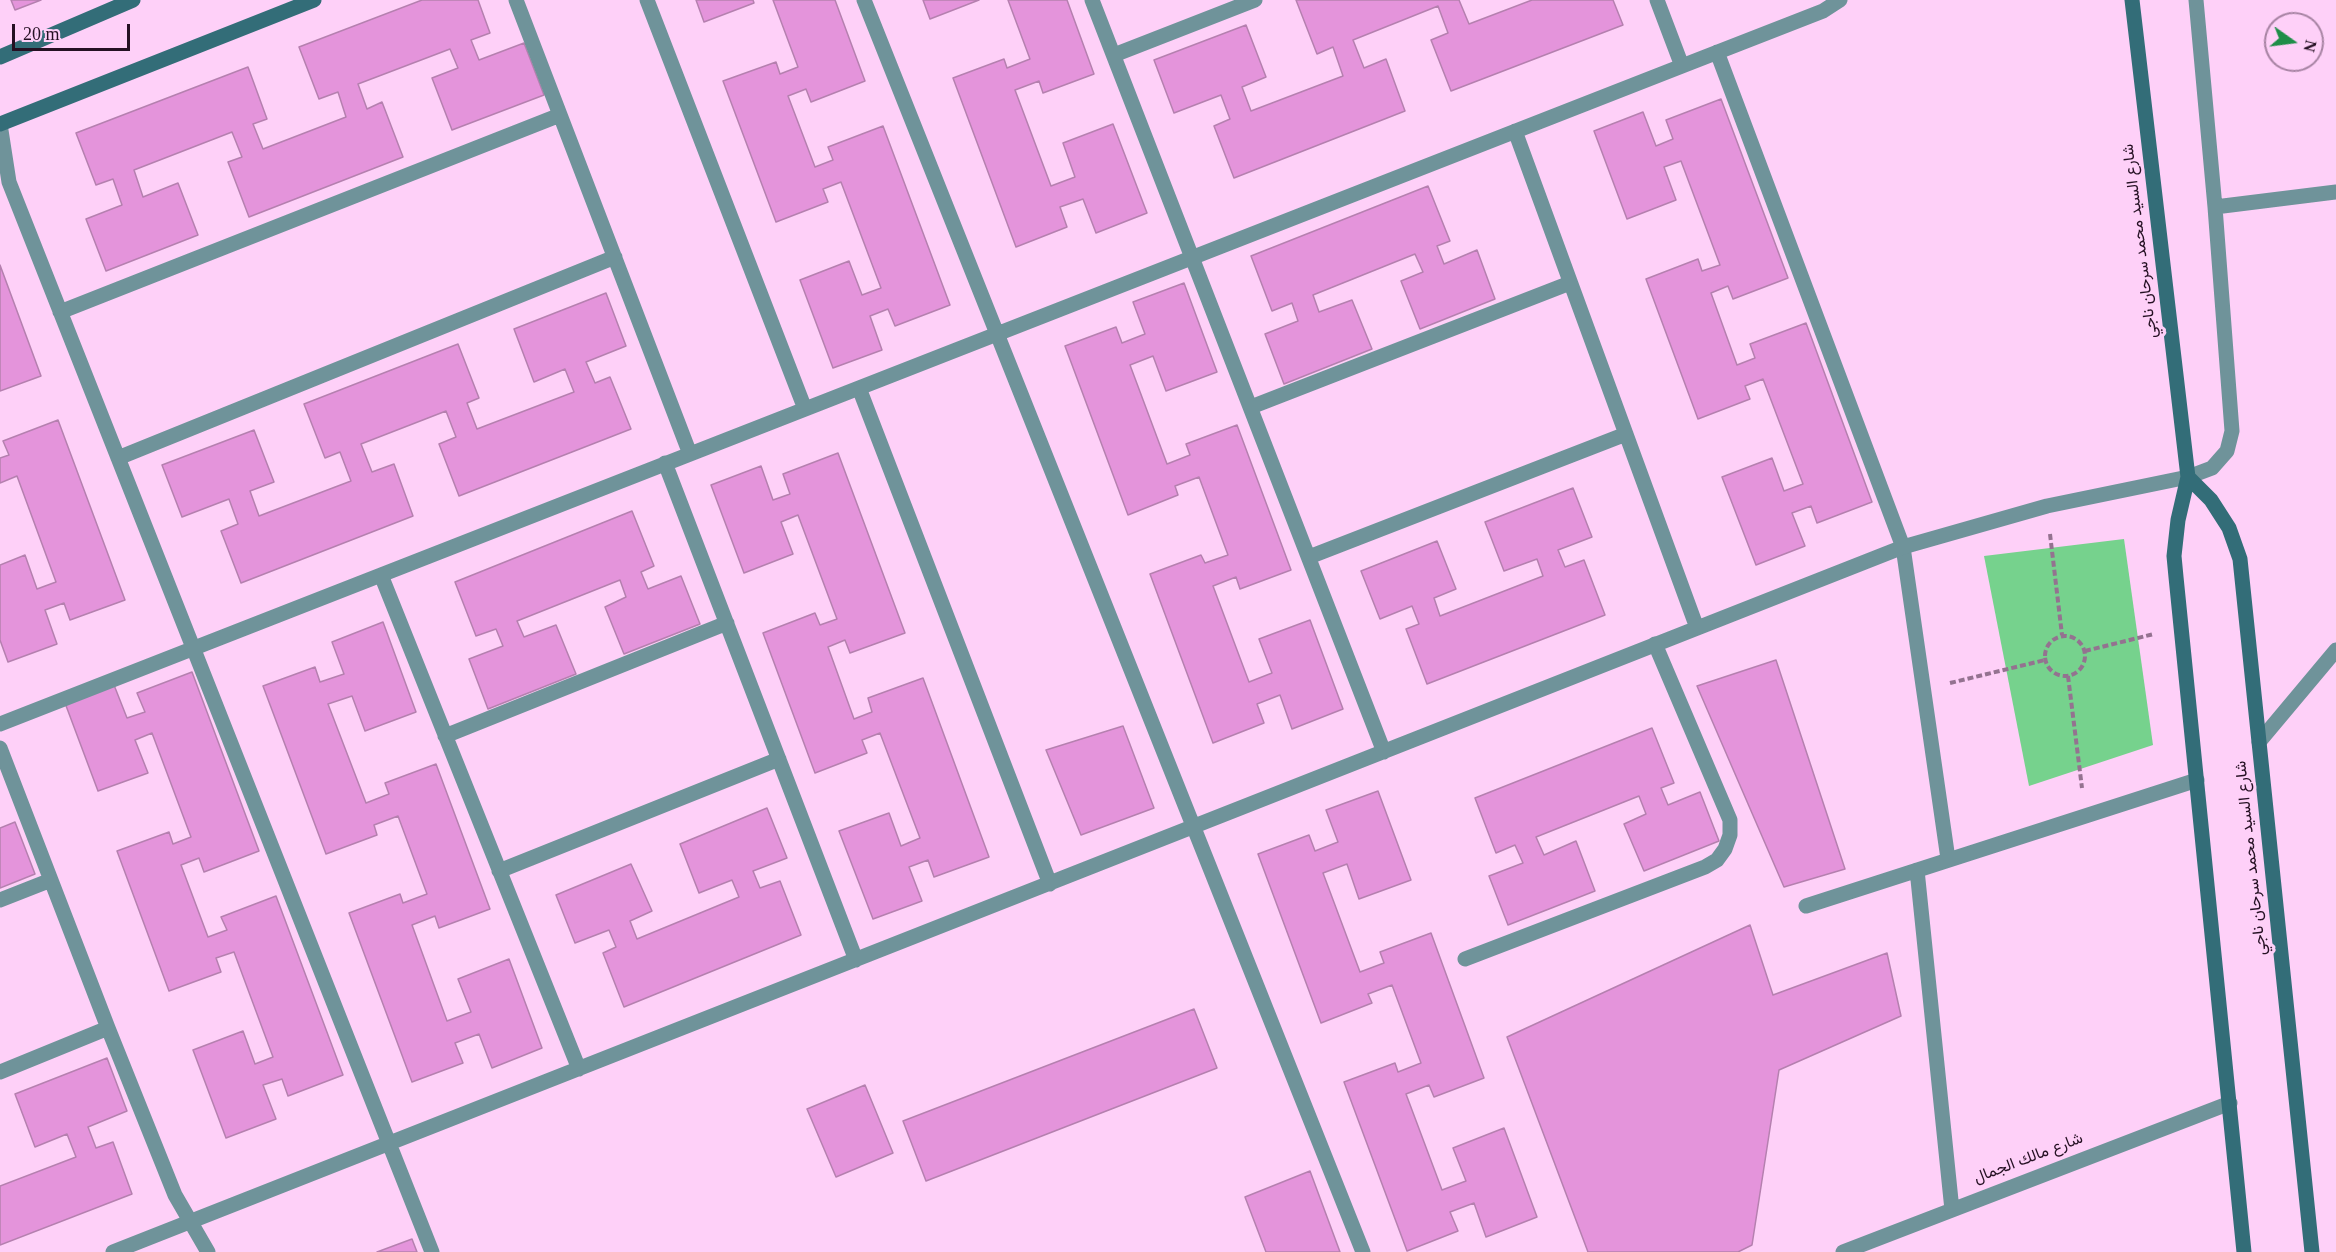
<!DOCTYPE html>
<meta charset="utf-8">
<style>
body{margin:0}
#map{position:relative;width:2336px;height:1252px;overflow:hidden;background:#fed0f8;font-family:Georgia,serif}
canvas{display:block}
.north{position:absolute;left:2264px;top:12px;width:60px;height:60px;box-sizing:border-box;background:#fed0f8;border:2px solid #a783a3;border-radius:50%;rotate:104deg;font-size:16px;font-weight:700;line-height:24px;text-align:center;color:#251023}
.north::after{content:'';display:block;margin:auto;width:21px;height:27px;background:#1e8e48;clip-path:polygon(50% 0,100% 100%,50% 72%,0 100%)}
.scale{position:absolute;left:12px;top:24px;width:118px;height:27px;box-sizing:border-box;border:3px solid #251023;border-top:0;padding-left:8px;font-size:18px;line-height:21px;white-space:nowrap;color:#251023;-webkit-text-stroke:4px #fed0f8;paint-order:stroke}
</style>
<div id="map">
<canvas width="2336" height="1252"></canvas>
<div class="north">N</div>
<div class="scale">20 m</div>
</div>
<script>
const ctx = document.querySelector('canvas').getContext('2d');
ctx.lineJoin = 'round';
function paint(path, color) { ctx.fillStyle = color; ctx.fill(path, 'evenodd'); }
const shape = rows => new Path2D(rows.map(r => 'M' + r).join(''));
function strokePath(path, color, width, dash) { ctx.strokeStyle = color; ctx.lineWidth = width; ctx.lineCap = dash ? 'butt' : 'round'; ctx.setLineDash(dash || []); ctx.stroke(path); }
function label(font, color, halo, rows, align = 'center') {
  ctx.font = font + ' Georgia,Vazirmatn,serif'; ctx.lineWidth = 6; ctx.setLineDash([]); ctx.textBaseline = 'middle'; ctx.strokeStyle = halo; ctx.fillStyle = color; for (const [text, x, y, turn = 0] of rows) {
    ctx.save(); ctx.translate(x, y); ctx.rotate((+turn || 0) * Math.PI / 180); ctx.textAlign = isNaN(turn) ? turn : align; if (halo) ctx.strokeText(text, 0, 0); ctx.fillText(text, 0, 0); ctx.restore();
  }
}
const green = shape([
 [2124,539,2153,745,2029,786,1984,556]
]);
const building = shape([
 [11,0,41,0,15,10,11,0],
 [422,0,478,0,490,33,471,40,479,60,524,43,544,95,452,130,432,78,458,68,450,49,358,84,367,109,382,102,403,157,249,217,228,162,242,157,232,132,134,170,143,197,178,183,198,235,106,271,86,219,122,205,113,179,96,185,76,133,248,67,267,119,253,124,263,149,346,117,338,92,319,99,299,47,422,0],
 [696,0,753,0,754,3,704,22,696,0],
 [773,0,835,0,865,81,811,102,806,89,788,96,815,167,833,160,828,147,883,126,950,305,895,326,888,309,870,316,882,350,833,368,800,280,849,261,862,295,881,288,841,182,823,189,828,202,776,222,723,81,776,62,780,74,798,67,773,0],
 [923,0,979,0,930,19,923,0],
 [1008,0,1067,0,1094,74,1043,93,1039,81,1015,90,1051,186,1075,177,1063,143,1113,124,1147,213,1096,233,1083,199,1060,207,1067,227,1016,247,953,78,1004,59,1007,68,1030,59,1008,0],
 [1296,0,1459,0,1469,24,1532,0,1613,0,1623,25,1451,91,1431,40,1448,33,1438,6,1353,40,1364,68,1386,59,1405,111,1234,178,1214,126,1230,119,1221,95,1174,113,1154,60,1246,25,1266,77,1242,87,1251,111,1343,76,1333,47,1317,54,1296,0],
 [1721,99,1788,278,1733,299,1728,286,1711,293,1737,365,1755,358,1750,344,1806,323,1872,502,1817,523,1811,506,1792,513,1805,546,1756,565,1722,477,1772,458,1784,491,1803,484,1763,379,1745,386,1750,399,1698,419,1646,279,1698,259,1702,271,1720,265,1681,161,1664,167,1676,200,1627,219,1594,131,1643,112,1656,146,1673,139,1666,120,1721,99],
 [1428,186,1450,241,1437,246,1444,264,1477,250,1495,299,1420,329,1401,281,1423,272,1415,254,1313,295,1319,312,1352,300,1372,349,1284,384,1265,334,1298,321,1292,303,1272,311,1251,256,1428,186],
 [0,265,41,376,0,391,0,265],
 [1184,283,1217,372,1166,391,1153,356,1130,365,1167,464,1190,455,1186,444,1237,425,1291,570,1240,589,1236,577,1213,586,1249,682,1272,673,1259,639,1310,620,1343,709,1292,729,1280,695,1257,704,1264,723,1213,743,1150,574,1201,555,1205,563,1228,555,1199,477,1175,486,1178,495,1128,515,1065,346,1116,327,1122,343,1145,334,1133,302,1184,283],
 [606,293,626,346,586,362,595,383,610,377,631,429,459,496,439,444,456,437,446,411,361,444,372,472,394,464,413,516,241,583,221,531,238,524,229,499,182,517,162,465,254,430,274,482,250,491,259,516,351,481,340,452,325,458,304,404,458,344,479,398,467,403,477,429,574,392,565,369,534,382,514,329,606,293],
 [58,420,125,600,70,620,64,603,45,610,57,644,8,662,0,640,0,565,25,555,37,589,56,582,17,476,0,483,0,458,9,455,3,441,58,420],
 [838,453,905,633,850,653,845,640,828,647,854,719,872,712,868,698,923,678,989,857,934,877,928,860,909,867,922,901,873,919,839,831,889,813,901,846,920,838,880,733,862,740,867,753,815,773,763,633,815,613,820,625,837,619,798,515,781,522,793,554,744,573,711,485,761,466,773,500,790,494,783,474,838,453],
 [1573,488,1592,537,1558,550,1565,567,1584,560,1605,615,1427,684,1406,629,1419,624,1412,606,1380,619,1361,571,1437,541,1456,589,1434,598,1440,616,1543,576,1537,559,1504,571,1485,522,1573,488],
 [632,511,654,566,641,572,648,589,681,576,700,624,624,654,605,607,626,597,620,580,517,621,524,637,556,625,576,674,488,709,469,659,503,646,496,629,476,636,455,582,632,511],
 [383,622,416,712,365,731,352,696,328,704,366,803,389,794,385,783,436,764,490,909,439,928,435,916,412,925,447,1021,471,1012,458,979,509,959,542,1048,492,1068,479,1034,455,1043,463,1063,412,1082,349,913,400,894,403,903,427,894,398,816,374,825,377,835,326,854,263,686,315,667,320,682,344,674,332,642,383,622],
 [1776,660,1845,869,1784,887,1697,686,1776,660],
 [192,672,259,851,204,872,199,858,181,865,208,937,227,930,221,917,276,896,343,1075,288,1096,282,1079,263,1085,276,1119,226,1138,193,1050,243,1031,255,1064,273,1057,234,952,216,958,221,972,169,991,117,851,169,832,173,844,191,837,152,733,135,740,148,773,98,791,65,703,114,685,127,718,145,712,137,693,192,672],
 [1123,726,1154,808,1081,835,1046,750,1123,726],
 [1652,728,1674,783,1661,788,1668,805,1700,792,1719,841,1644,871,1624,824,1646,814,1639,796,1536,837,1544,855,1576,841,1595,891,1508,925,1489,876,1523,863,1515,845,1496,853,1475,798,1652,728],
 [1378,791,1411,880,1359,899,1347,864,1323,873,1360,972,1384,963,1380,952,1431,933,1484,1078,1434,1097,1429,1085,1406,1094,1442,1190,1466,1181,1453,1148,1504,1128,1537,1217,1486,1237,1474,1203,1450,1212,1458,1231,1407,1251,1344,1082,1395,1063,1398,1072,1421,1063,1392,985,1368,994,1372,1003,1321,1023,1258,854,1309,835,1315,851,1338,842,1326,810,1378,791],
 [767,808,787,858,753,871,760,888,780,881,801,935,624,1007,603,953,616,947,609,930,575,943,556,895,631,864,652,911,630,921,637,939,739,897,732,880,699,893,680,844,767,808],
 [15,822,35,874,0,888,0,828,15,822],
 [1750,925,1773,995,1887,953,1901,1016,1779,1070,1752,1245,1738,1252,1588,1252,1507,1037,1750,925],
 [1194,1009,1217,1068,926,1181,903,1121,1194,1009],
 [107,1058,127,1111,88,1127,96,1148,113,1142,132,1194,0,1245,0,1186,76,1157,67,1134,35,1147,15,1094,107,1058],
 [865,1085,893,1153,836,1177,807,1109,865,1085],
 [1310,1171,1340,1252,1266,1252,1245,1197,1310,1171],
 [412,1239,417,1252,377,1252,412,1239]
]);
const path = shape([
 [2050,534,2062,635],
 '2045 656a20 20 0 1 1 40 0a20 20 0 1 1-40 0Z',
 [2085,651,2154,634],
 [2068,676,2082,788],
 [1950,683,2045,660]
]);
const lane = shape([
 [1903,547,1948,859],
 [2259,742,2336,650],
 [1917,870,1952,1210],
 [1806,906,2197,780],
 [1465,959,1705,867,1717,860,1725,849,1730,835,1730,820,1655,644],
 [1843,1252,2230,1103]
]);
const street = shape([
 [516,0,690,454],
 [647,0,805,409],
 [864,0,1363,1252],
 [1092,0,1384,752],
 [1657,0,1682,66],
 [1717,52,1903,547],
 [1114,55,1255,0],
 [0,124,9,182,432,1252],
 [1515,131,1697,628],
 [2215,207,2336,192],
 [60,312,560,115],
 [859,388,1050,884],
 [1251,407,1570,283],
 [118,458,615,257],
 [665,463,856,960],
 [1309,557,1626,434],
 [381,575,579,1069],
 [0,724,1682,66,1823,11,1840,0],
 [445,736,727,623],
 [0,748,108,1028,175,1195,208,1252],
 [499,871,779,759],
 [0,900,51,880],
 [0,1072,108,1028],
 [113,1252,1903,547,2047,506,2188,477,2212,468,2227,451,2232,431,2215,207,2196,0]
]);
const secondary = shape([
 [2132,0,2188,477,2178,520,2174,556,2176,577,2244,1252],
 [0,57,133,0],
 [0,124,314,0],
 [2188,477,2211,500,2229,528,2240,559,2312,1252]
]);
const streetNames = [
 ["شارع السيد محمد سرحان ناجي",2142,241,-97],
 ["شارع السيد محمد سرحان ناجي",2253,858,-96],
 ["شارع مالك الجمال",2029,1160,-21]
];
paint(green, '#76d28d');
paint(building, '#e494db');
strokePath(building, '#b580af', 1.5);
strokePath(path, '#947290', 4, [6, 3]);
strokePath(lane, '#6f939a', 15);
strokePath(street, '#6f939a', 15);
strokePath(secondary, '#336d78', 15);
label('16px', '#251023', '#fed0f8', streetNames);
</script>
